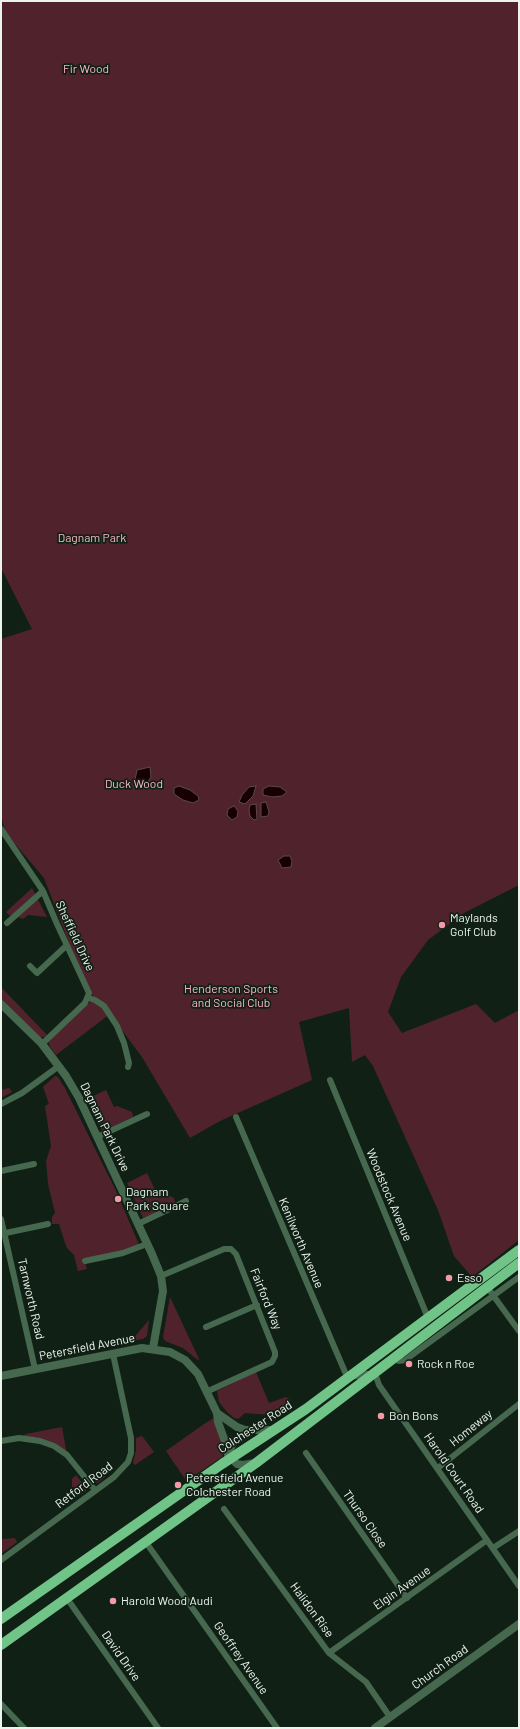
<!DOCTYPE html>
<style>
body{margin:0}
#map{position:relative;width:520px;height:1729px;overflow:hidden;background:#112015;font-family:Barlow,sans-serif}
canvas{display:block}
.frame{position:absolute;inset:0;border:2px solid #ebf5ed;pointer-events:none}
</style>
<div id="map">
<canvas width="520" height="1729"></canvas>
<div class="frame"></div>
</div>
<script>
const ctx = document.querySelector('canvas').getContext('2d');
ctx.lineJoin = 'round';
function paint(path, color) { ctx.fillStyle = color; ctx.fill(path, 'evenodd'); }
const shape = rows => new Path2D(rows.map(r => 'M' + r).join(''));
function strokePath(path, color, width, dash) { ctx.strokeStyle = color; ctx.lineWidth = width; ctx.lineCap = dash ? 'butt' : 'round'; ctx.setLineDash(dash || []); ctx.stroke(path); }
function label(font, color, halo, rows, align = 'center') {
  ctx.font = font + ' Barlow,sans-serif'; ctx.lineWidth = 3.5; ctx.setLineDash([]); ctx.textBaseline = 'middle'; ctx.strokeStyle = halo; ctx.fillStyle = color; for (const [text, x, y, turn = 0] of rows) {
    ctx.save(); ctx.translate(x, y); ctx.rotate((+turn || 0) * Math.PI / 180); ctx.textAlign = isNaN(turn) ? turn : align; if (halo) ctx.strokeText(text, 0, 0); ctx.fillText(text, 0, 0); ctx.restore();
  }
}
const green = shape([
 [1,1,519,1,519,885,464,913,428,940,401,977,388,1012,402,1033,476,1004,495,1023,519,1010,519,1240,472,1277,454,1256,438,1210,373,1066,365,1055,352,1062,349,1008,299,1022,312,1080,220,1121,190,1138,142,1057,110,1014,56,1055,50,1047,48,1041,93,999,95,1000,79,969,44,878,5,832,1,814,1,639,32,629,1,568],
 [32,888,47,917,28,915,23,919,12,915,10,916,6,912],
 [1,987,47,1035,44,1037,39,1037,1,999],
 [55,1076,58,1077,65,1088,117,1193,140,1247,85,1262,87,1269,78,1271,74,1255,67,1248,64,1240,59,1224,52,1224,52,1217,55,1213,48,1184,46,1161,51,1146,45,1106,49,1104,43,1087],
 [9,1088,12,1092,1,1098,1,1090],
 [106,1090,114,1107,117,1106,132,1112,133,1117,102,1131,87,1099],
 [147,1173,156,1192,159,1191,174,1198,175,1202,174,1204,143,1218,127,1183],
 [170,1297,199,1359,198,1360,183,1348,165,1341,163,1337],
 [149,1320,147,1336,143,1339,131,1341],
 [256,1372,269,1403,286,1397,290,1400,290,1405,270,1415,245,1413,238,1419,234,1418,227,1412,219,1402,217,1391],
 [214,1418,224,1450,222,1457,198,1473,185,1479,166,1451,204,1424],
 [62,1427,67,1455,54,1446,19,1438,26,1434],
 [142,1436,154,1452,135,1465,133,1463,136,1450,136,1438],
 [95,1472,102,1472,105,1477,98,1483,95,1482,90,1476],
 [76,1475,86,1488,86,1491,79,1496,75,1492,75,1487,72,1487,72,1479],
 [15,1538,17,1542,1,1554,1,1541,3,1539]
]);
const water = shape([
 [150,767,151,777,145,786,137,786,135,780,137,770,150,767],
 [179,786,190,790,198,796,199,800,193,803,183,800,174,794,174,788,179,786],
 [256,786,253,796,245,804,239,802,242,795,249,787,256,786],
 [269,786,280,787,287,792,282,796,272,797,263,795,263,789,269,786],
 [266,802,269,812,268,816,261,817,261,803,266,802],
 [256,804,257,819,254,820,250,816,249,810,250,805,256,804],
 [234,806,238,811,237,817,232,820,227,815,228,809,234,806],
 [284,856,290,856,292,861,291,867,282,868,278,860,284,856]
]);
const minor = shape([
 [1,829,43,891,57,924,89,993,85,1003,42,1044],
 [7,923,43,891],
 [30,966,37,973,66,946],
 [89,998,95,1000,104,1006,117,1026,124,1043,129,1063,128,1067],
 [330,1080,428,1318],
 [1,1104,22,1093,59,1066],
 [236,1117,345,1372,349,1377,358,1376,363,1373,376,1376,379,1385,519,1586],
 [97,1137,147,1114],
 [1,1171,34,1164],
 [1,1219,35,1369],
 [138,1224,186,1201],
 [1,1234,48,1224],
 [85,1261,123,1253,147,1244],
 [161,1276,224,1249,231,1249,236,1254,275,1352,275,1356,272,1362,206,1392],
 [490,1291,519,1331],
 [206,1327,257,1305],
 [393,1359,399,1361,405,1360,519,1277],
 [1,1441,19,1438,40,1441,54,1446,67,1455,95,1490],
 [306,1453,407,1598],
 [438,1468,519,1404],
 [224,1509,329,1653,366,1682,390,1717],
 [145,1541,277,1728],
 [493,1548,519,1531],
 [1,1560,114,1477,128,1462,131,1453,131,1438,113,1354],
 [66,1597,158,1728],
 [329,1653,487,1540],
 [1,1704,24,1728]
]);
const tertiary = shape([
 [1,1004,42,1044,66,1076,79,1098,152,1254,161,1276,163,1291,153,1348],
 [1,1376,142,1348,170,1352,185,1360,198,1374,217,1413,218,1422,231,1458,237,1464,243,1465,255,1463],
 [217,1413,237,1427,245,1430,273,1430],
 [228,1454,233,1443,251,1431],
 [375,1728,519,1624]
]);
const trunk = shape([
 [1,1619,222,1464,306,1409,519,1250],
 [1,1645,256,1463,519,1263]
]);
const markers = [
 [442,925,4,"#f39aa9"],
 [118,1199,4,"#f39aa9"],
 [449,1278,4,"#f39aa9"],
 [409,1364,4,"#f39aa9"],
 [381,1416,4,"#f39aa9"],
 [178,1485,4,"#f39aa9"],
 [113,1601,4,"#f39aa9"]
];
const parkNames = [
 ["Fir Wood",86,69],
 ["Dagnam Park",92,538],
 ["Duck Wood",134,784],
 ["Henderson Sports",231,989],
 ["and Social Club",231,1003]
];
const poiNames = [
 ["Maylands",450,918],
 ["Golf Club",450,932],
 ["Dagnam",126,1192],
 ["Park Square",126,1206],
 ["Esso",457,1278],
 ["Rock n Roe",417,1364],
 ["Bon Bons",389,1416],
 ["Petersfield Avenue",186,1478],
 ["Colchester Road",186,1492],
 ["Harold Wood Audi",121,1601]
];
const streetNames = [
 ["Sheffield Drive",75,936,65],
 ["Dagnam Park Drive",105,1127,64],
 ["Woodstock Avenue",389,1195,67],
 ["Kenilworth Avenue",301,1243,67],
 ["Tarnworth Road",31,1299,77],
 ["Fairford Way",266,1299,68],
 ["Petersfield Avenue",87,1347,-11],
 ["Colchester Road",255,1427,-33],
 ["Homeway",471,1428,-39],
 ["Harold Court Road",454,1473,55],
 ["Retford Road",84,1485,-37],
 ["Thurso Close",365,1519,55],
 ["Elgin Avenue",402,1588,-35],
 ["Halidon Rise",312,1610,54],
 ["David Drive",121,1656,55],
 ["Geoffrey Avenue",241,1658,55],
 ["Church Road",440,1667,-36]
];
paint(green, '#50232c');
paint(water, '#180002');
strokePath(water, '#574a48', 1);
strokePath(minor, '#45684e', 6);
strokePath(tertiary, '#45684e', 8);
strokePath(trunk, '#71c488', 10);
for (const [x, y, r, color] of markers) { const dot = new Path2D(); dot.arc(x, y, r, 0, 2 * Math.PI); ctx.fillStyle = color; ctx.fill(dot); strokePath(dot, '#112015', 1.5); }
label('12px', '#fcb8c2', '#112015', parkNames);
label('12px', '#ebf5ed', '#112015', poiNames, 'left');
label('12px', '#ebf5ed', '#112015', streetNames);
</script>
